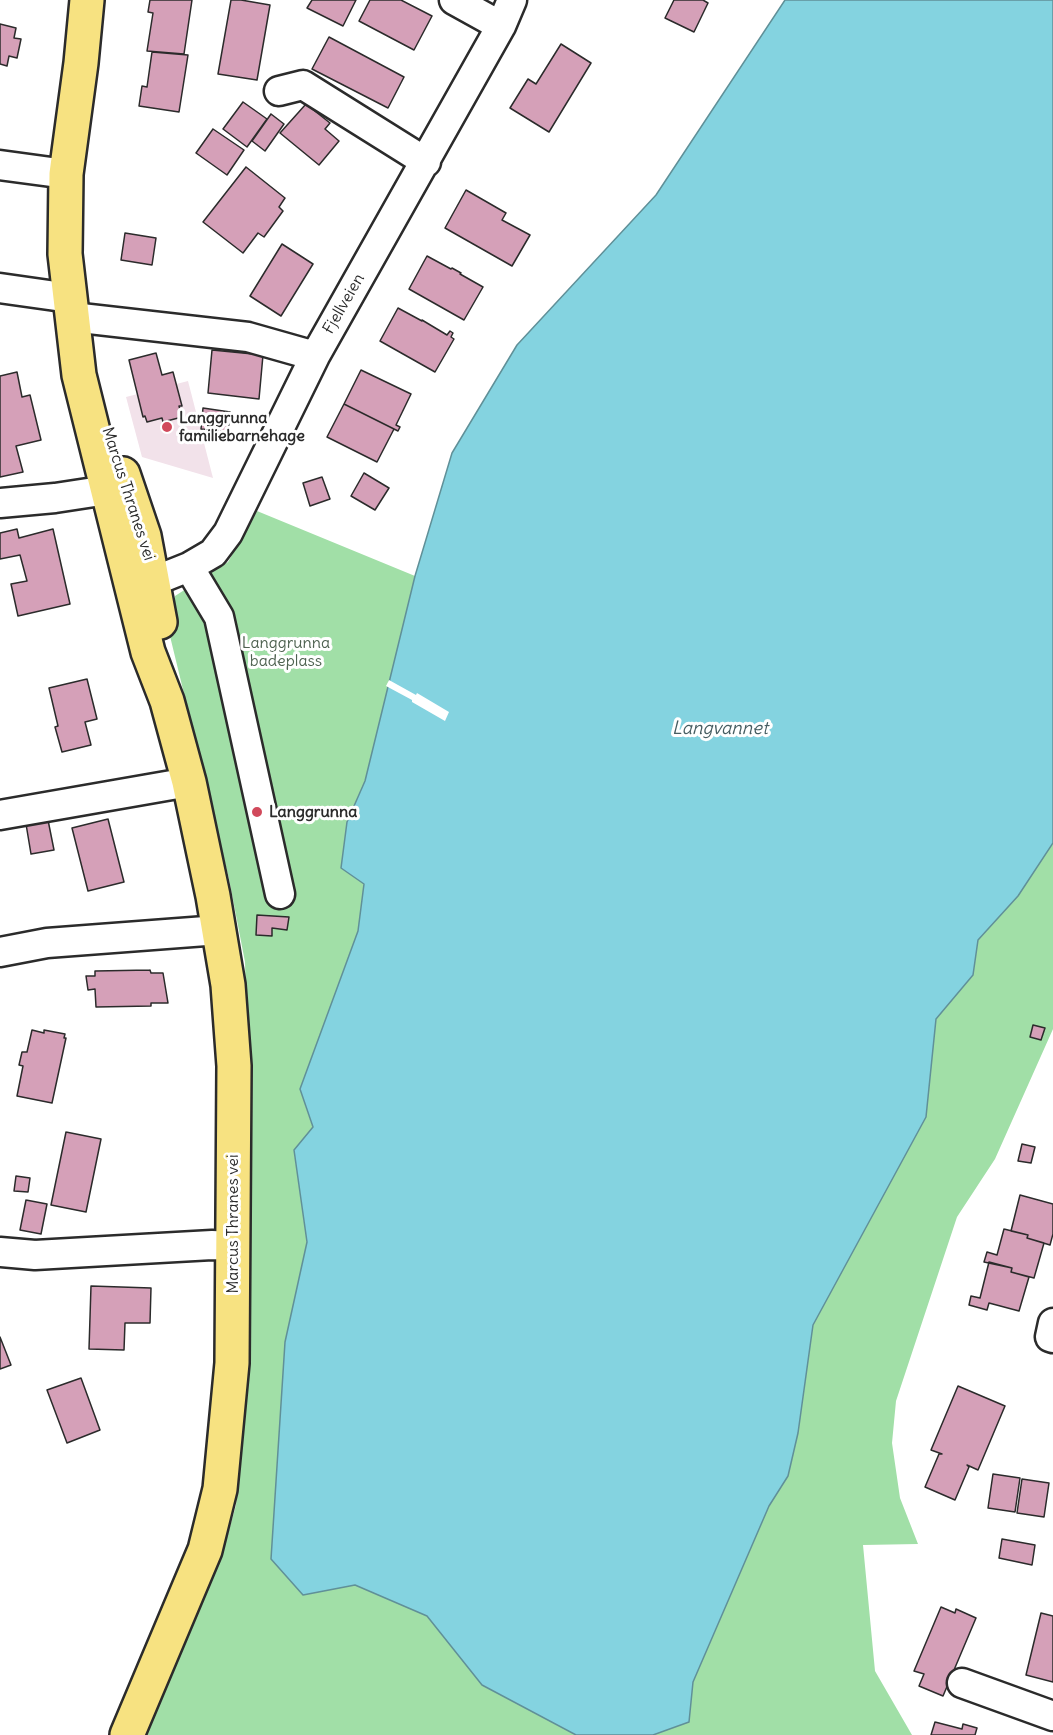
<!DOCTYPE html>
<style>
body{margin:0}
canvas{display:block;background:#fff}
</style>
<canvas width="1053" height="1735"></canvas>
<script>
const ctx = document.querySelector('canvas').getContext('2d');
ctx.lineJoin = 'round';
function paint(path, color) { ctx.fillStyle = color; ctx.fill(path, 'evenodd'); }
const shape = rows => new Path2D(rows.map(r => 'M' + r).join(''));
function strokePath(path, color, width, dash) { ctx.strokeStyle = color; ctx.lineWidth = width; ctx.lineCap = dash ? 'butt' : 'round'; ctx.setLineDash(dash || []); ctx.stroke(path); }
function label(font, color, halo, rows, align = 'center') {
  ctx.font = font + ' Delius,sans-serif'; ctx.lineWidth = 6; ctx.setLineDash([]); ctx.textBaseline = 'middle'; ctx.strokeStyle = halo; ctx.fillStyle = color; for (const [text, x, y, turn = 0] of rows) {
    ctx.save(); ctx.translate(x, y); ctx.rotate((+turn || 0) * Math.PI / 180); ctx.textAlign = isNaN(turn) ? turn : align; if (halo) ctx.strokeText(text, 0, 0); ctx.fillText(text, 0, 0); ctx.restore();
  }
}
const built = shape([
 [188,381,213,478,142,457,126,397]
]);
const green = shape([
 [257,511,415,576,365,781,348,822,364,884,358,931,300,1089,313,1128,294,1151,307,1242,285,1342,303,1595,355,1585,427,1616,482,1685,576,1735,144,1735,211,1575,223,1552,236,1505,248,1378,250,1153,245,962,229,879,169,632,175,596,228,562],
 [1053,843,1053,1029,995,1159,957,1217,896,1401,892,1443,900,1498,918,1544,863,1545,875,1671,912,1735,653,1735,689,1722,693,1682,769,1506,788,1476,798,1433,813,1325,926,1117,936,1019,973,975,978,940,1018,896]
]);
const water = shape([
 [785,0,1053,0,1053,843,1018,896,978,940,973,975,936,1019,926,1117,813,1325,798,1433,788,1476,769,1506,693,1682,689,1722,653,1735,576,1735,482,1685,427,1616,355,1585,303,1595,271,1559,285,1342,307,1242,294,1150,313,1127,300,1089,358,931,364,884,341,868,347,822,365,781,415,576,452,453,517,345,656,195,785,0]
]);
const pier = shape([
 [389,680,416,695,417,693,449,712,445,721,412,702,412,700,386,686]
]);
const building = shape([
 [150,0,192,0,184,54,147,51,153,13,148,12,150,0],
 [231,0,241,0,270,5,257,80,218,74,231,0],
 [312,0,356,0,343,26,307,8,312,0],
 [370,0,401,0,432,16,414,50,359,21,370,0],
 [674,0,703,0,708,3,694,32,665,18,674,0],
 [0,24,16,28,14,38,21,39,17,58,9,56,7,66,0,64,0,24],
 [329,37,404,77,388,108,312,69,329,37],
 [561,44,591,63,549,132,510,108,528,79,536,84,561,44],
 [152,52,188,55,179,112,139,106,142,86,147,87,152,52],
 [243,102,267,119,247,147,223,129,243,102],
 [306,104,330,123,325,129,339,141,319,165,280,133,306,104],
 [271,114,284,124,265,151,252,141,271,114],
 [213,129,244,150,227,175,196,153,213,129],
 [246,167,285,198,279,207,283,211,264,237,258,233,243,253,203,222,246,167],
 [466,190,506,213,502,220,530,235,512,266,445,228,466,190],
 [125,233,156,238,152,265,121,260,125,233],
 [282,244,313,264,281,316,250,296,282,244],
 [427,256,451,269,452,268,461,273,460,274,483,287,464,320,409,289,427,256],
 [398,308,422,321,422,320,447,335,450,331,453,333,451,337,454,339,435,372,380,341,398,308],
 [212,350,263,355,259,399,208,393,212,350],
 [156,353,162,375,173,372,182,406,179,406,182,417,163,422,162,418,147,422,145,416,143,417,129,360,156,353],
 [361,370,411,394,396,425,400,427,398,431,344,404,361,370],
 [17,372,22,397,30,395,41,440,16,446,23,472,0,477,0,376,17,372],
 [344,404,394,429,377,462,327,437,344,404],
 [203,408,230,412,228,432,201,429,203,408],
 [364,473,389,488,375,510,351,496,364,473],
 [322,477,330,499,310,506,303,483,322,477],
 [17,529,19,538,53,529,70,604,18,616,11,584,27,581,20,555,0,559,0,533,17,529],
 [87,679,97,719,85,722,91,745,62,752,55,727,58,726,49,688,87,679],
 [108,819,124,882,88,891,72,828,108,819],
 [48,820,54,850,31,854,26,824,48,820],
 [257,915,289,917,287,930,272,928,272,936,256,935,257,915],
 [150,970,151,973,163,973,168,1003,151,1003,151,1006,96,1007,95,989,88,990,86,976,95,976,95,971,150,970],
 [1033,1025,1045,1028,1041,1040,1030,1037,1033,1025],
 [32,1030,44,1033,44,1030,65,1034,64,1038,66,1038,52,1103,17,1096,23,1066,19,1065,22,1052,27,1052,32,1030],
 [66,1132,101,1139,86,1212,51,1205,66,1132],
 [1022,1144,1035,1147,1031,1163,1018,1161,1022,1144],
 [16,1176,30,1178,28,1192,14,1191,16,1176],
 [1020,1195,1053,1204,1053,1234,1050,1245,1027,1238,1028,1235,1011,1231,1020,1195],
 [26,1200,47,1204,41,1234,20,1230,26,1200],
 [1004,1229,1028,1235,1027,1238,1044,1243,1034,1278,1011,1272,1012,1268,984,1262,987,1252,997,1255,1004,1229],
 [989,1262,1012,1268,1011,1272,1029,1277,1019,1311,989,1303,987,1310,969,1305,971,1296,980,1298,989,1262],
 [91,1286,151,1288,150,1323,125,1323,124,1350,89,1349,91,1286],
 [0,1337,11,1365,0,1369,0,1337],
 [81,1378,100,1430,67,1443,47,1390,81,1378],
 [958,1386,1005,1406,978,1470,967,1465,969,1467,955,1500,925,1487,939,1454,942,1454,931,1450,958,1386],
 [993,1474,1020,1478,1015,1512,988,1508,993,1474],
 [1022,1479,1049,1483,1044,1517,1017,1513,1022,1479],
 [1002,1539,1035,1545,1032,1565,999,1558,1002,1539],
 [941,1607,955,1613,956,1609,976,1618,943,1696,919,1686,924,1674,914,1671,941,1607],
 [1041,1613,1053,1616,1053,1682,1026,1675,1041,1613],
 [935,1722,962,1729,963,1724,977,1728,975,1735,931,1735,935,1722]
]);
const minor = shape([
 [454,0,501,26],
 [279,91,303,85,426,162],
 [0,165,66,174],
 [0,288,70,298],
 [72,317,248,337,315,356],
 [0,503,55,498,127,487],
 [189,567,219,617,280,894],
 [154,581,189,567,213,553,228,533,315,356,501,26,512,0],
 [0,815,189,782],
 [0,952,47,943,219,930],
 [0,1252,35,1255,212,1245,233,1246],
 [1053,1323,1050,1337,1053,1338],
 [962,1683,1053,1716]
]);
const major = shape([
 [87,0,81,63,66,174,65,254,79,375,148,652,167,701,189,782,213,896,228,985,234,1066,232,1363,220,1489,205,1550,127,1735],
 [123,474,144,536,160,622]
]);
const markers = [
 [167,427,6,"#d1495b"],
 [257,812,6,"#d1495b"]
];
const streetNames = [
 ["Fjellveien",344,304,-60],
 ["Marcus Thranes vei",128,494,72],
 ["Marcus Thranes vei",233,1224,-90]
];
const poiNames = [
 ["Langgrunna",179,418],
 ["familiebarnehage",179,436],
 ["Langgrunna",269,812]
];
const parkNames = [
 ["Langgrunna",286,643],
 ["badeplass",286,661]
];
const waterNames = [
 ["Langvannet",720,729]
];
paint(built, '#f2e2ea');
paint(green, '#a1dfa7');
paint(water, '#84d3e0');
strokePath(water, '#609098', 1.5);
paint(pier, '#fff');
paint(building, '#d5a0b8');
strokePath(building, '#2b2b2b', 1.5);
strokePath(minor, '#2b2b2b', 33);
strokePath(major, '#2b2b2b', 38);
strokePath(minor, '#fff', 28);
strokePath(major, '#f7e281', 33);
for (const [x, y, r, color] of markers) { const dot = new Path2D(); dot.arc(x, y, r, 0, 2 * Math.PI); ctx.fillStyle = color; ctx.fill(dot); strokePath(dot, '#fff', 2); }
label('16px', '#2b2b2b', '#fff', streetNames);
label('bold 16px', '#2b2b2b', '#fff', poiNames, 'left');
label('16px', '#4e6150', '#fff', parkNames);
label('italic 18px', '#465d61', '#fff', waterNames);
</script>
